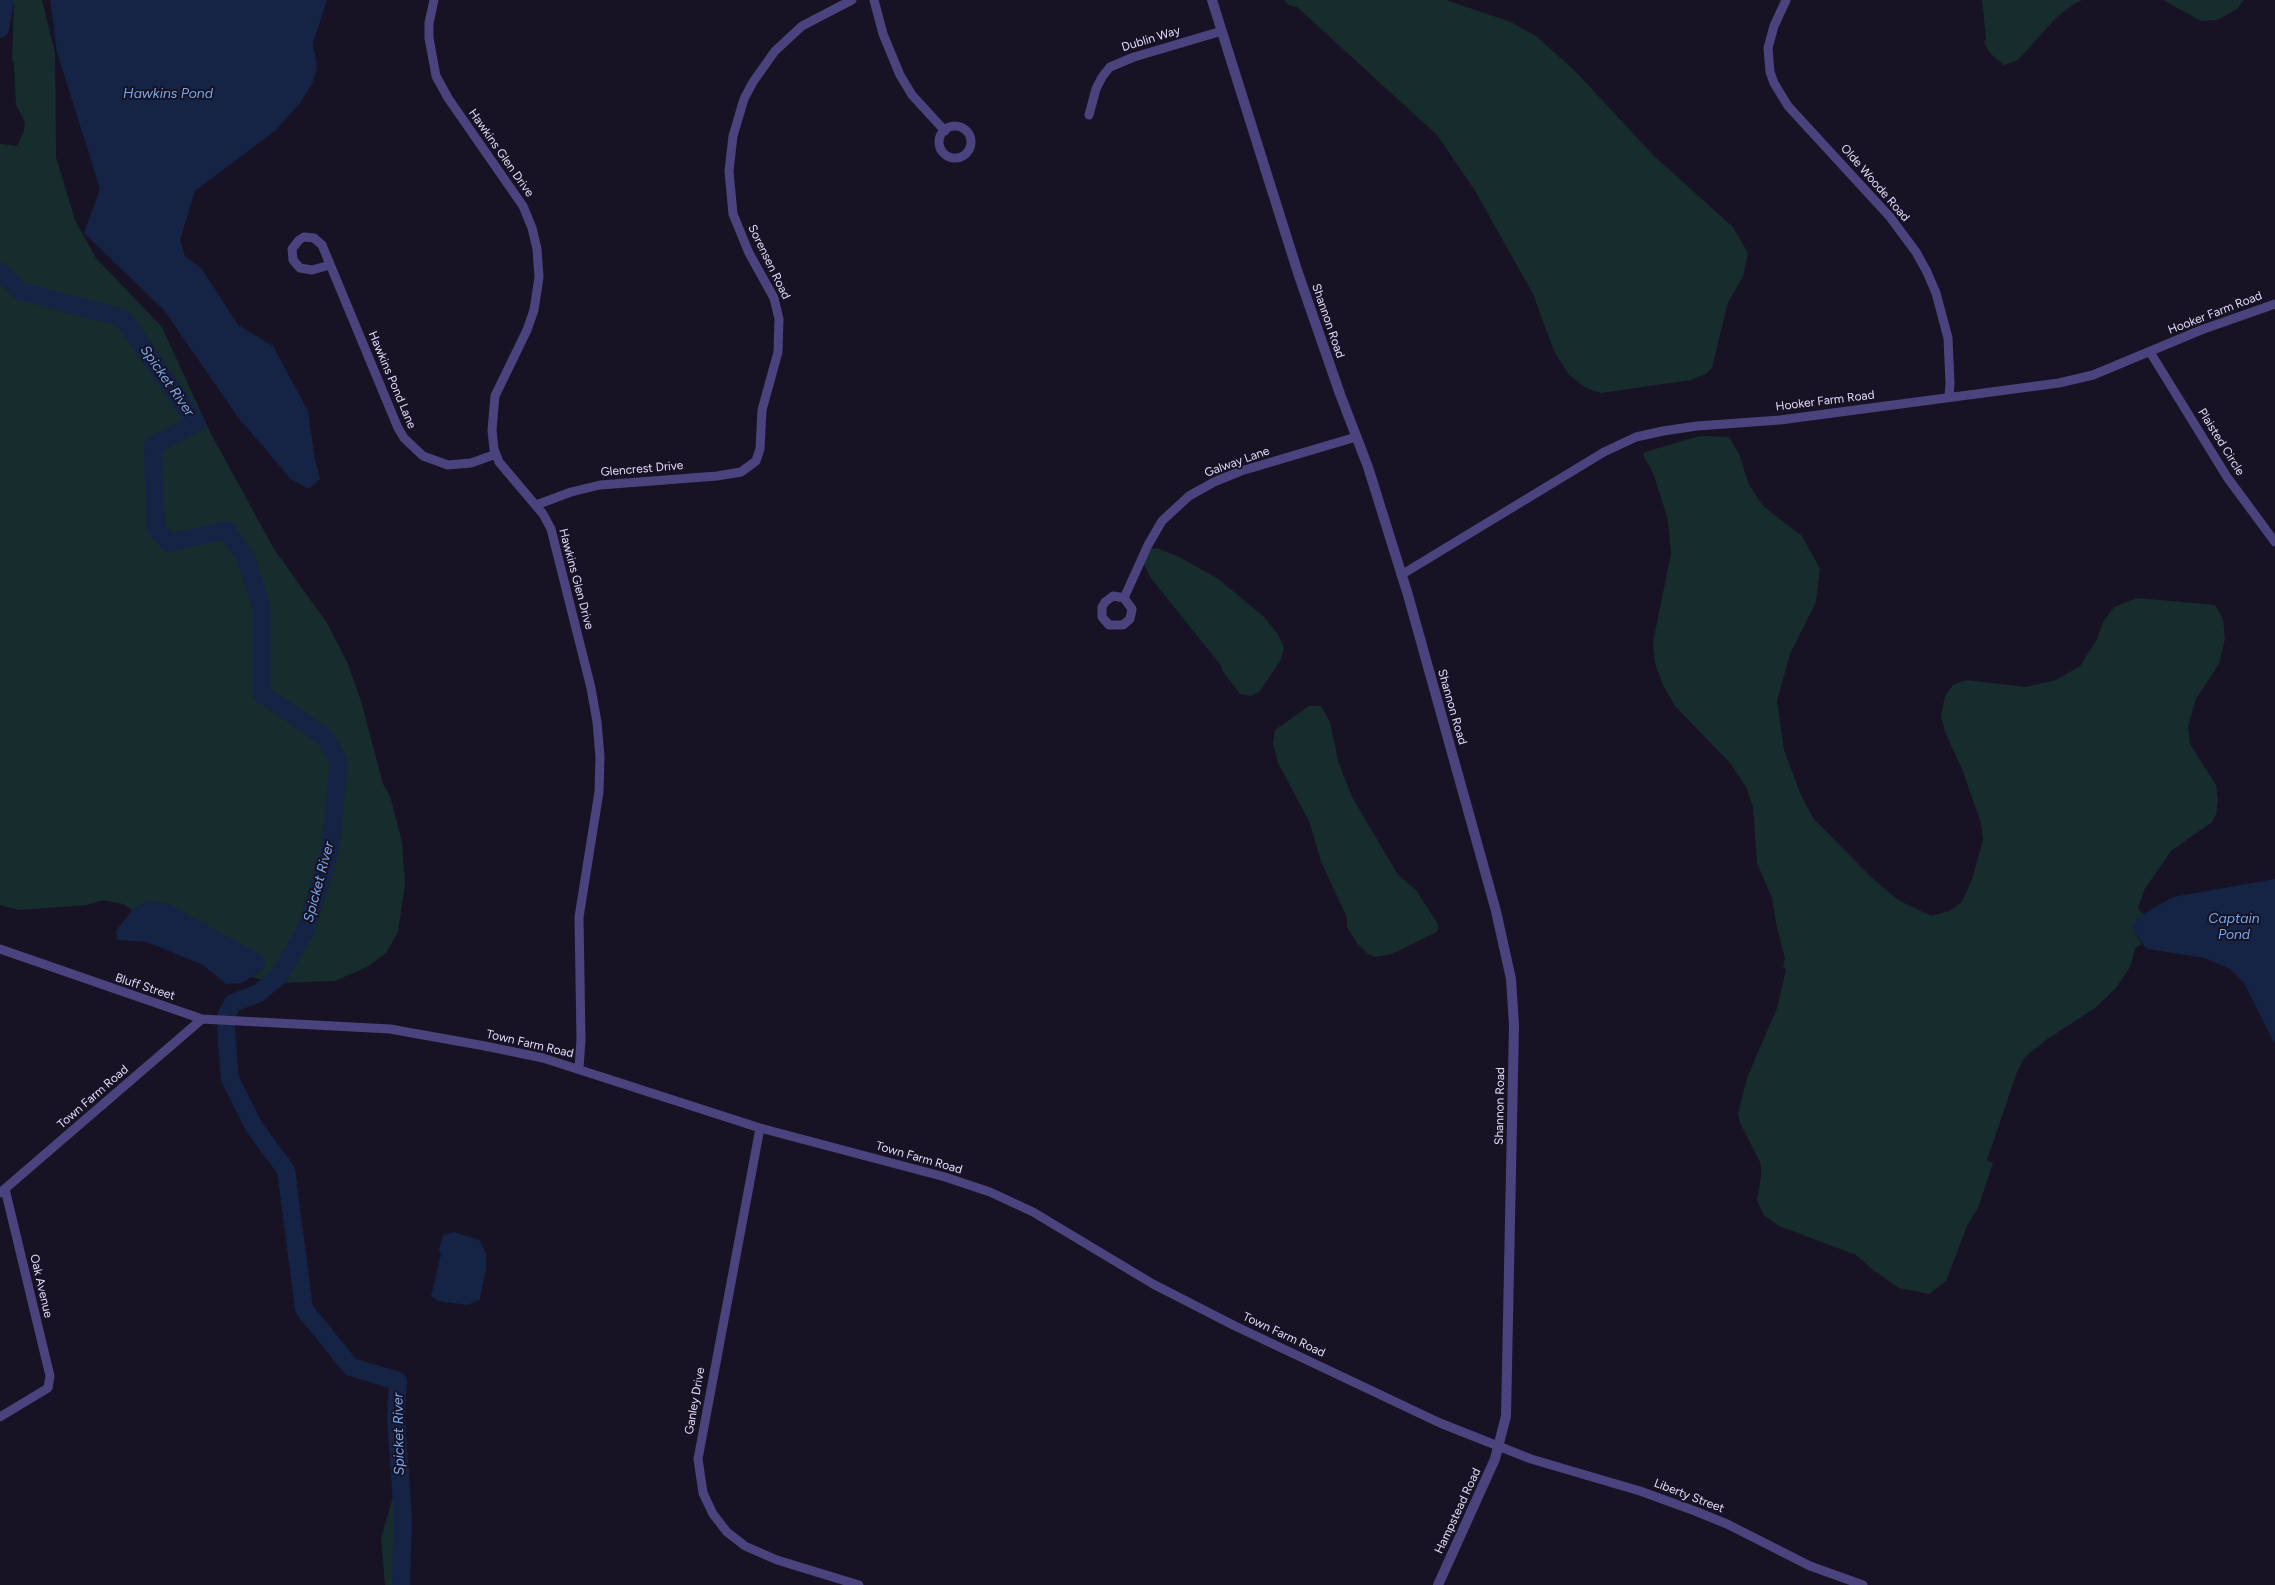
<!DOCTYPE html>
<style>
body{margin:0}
canvas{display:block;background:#171224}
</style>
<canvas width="2275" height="1585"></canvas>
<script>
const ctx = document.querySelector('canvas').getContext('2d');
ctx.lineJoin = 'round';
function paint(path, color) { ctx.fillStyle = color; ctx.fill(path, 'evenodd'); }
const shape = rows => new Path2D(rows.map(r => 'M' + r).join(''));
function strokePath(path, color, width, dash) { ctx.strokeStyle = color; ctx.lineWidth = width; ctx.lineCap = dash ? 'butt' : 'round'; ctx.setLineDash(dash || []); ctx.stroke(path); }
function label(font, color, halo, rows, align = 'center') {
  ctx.font = font + ' Figtree,sans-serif'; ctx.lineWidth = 4; ctx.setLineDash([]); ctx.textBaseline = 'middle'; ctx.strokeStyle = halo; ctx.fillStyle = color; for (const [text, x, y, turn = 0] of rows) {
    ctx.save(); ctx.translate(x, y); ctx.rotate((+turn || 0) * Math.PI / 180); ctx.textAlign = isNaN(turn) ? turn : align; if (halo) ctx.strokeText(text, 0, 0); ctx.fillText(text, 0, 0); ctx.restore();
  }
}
const green = shape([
 [11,0,42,0,55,53,56,157,75,220,96,258,162,327,209,430,274,549,327,623,348,664,361,701,383,784,390,796,402,842,405,883,398,932,386,953,367,967,335,981,278,983,251,977,265,968,208,928,166,903,148,901,132,910,123,904,102,900,87,905,19,910,0,905,0,144,17,146,24,131,25,122,16,105,14,63,12,60,14,5],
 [1284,0,1446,0,1511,22,1536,36,1576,72,1654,156,1733,227,1748,253,1743,277,1728,302,1712,368,1706,374,1691,380,1601,393,1586,388,1569,375,1554,351,1533,294,1474,189,1437,135,1297,7,1289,5],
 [1982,0,2082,0,2072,5,2056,18,2018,60,2004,65,1990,53,1984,43,1986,39],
 [2163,0,2244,0,2237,9,2217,20,2201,21],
 [1700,436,1729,437,1739,454,1749,485,1763,506,1802,536,1820,569,1816,602,1790,654,1777,701,1784,750,1801,795,1813,818,1871,877,1898,900,1931,916,1949,911,1962,902,1972,879,1983,840,1981,823,1962,769,1945,732,1941,715,1945,696,1953,685,1966,680,2025,687,2056,680,2080,666,2097,639,2103,622,2114,607,2137,598,2215,605,2223,619,2225,639,2219,664,2196,699,2188,726,2190,744,2216,785,2218,801,2216,814,2212,822,2171,851,2144,890,2138,908,2143,914,2133,925,2134,932,2142,944,2135,948,2130,967,2116,988,2095,1008,2046,1040,2025,1057,2017,1072,1987,1160,1993,1163,1978,1208,1967,1226,1946,1281,1929,1294,1899,1288,1873,1270,1856,1255,1779,1226,1764,1215,1757,1201,1761,1177,1761,1164,1740,1123,1738,1114,1747,1078,1777,1008,1786,970,1783,966,1785,959,1776,923,1772,898,1757,863,1753,807,1747,789,1731,764,1675,706,1662,683,1655,663,1653,642,1671,554,1668,520,1654,475,1643,455,1645,452],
 [1157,548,1177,556,1217,578,1263,616,1278,634,1284,648,1281,660,1259,692,1251,696,1240,694,1222,670,1222,667,1150,577,1143,562,1146,550],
 [1309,706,1321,706,1330,722,1338,761,1352,797,1398,875,1416,890,1438,924,1437,932,1392,954,1375,957,1368,954,1357,943,1347,927,1347,918,1321,861,1309,821,1278,763,1273,743,1275,730],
 [393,1497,399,1504,395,1557,397,1585,385,1585,381,1538]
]);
const water = shape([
 [50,0,327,0,313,43,317,68,312,84,300,103,276,130,195,191,180,240,185,256,202,269,238,325,273,346,308,411,315,460,320,479,309,489,291,479,237,416,164,310,84,233,100,189,57,52],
 [2275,879,2275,1044,2244,983,2230,969,2205,958,2147,949,2134,932,2133,925,2143,914,2173,897],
 [148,901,167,903,264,957,265,968,242,983,226,984,203,965,147,942,117,940,116,931,132,910],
 [454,1232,479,1240,486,1253,486,1268,480,1299,468,1305,438,1301,431,1296,441,1255,439,1250,443,1235]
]);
const river = shape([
 [0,29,5,0],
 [0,271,20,291,123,318,196,423,153,446,156,528,169,543,226,530,246,558,262,609,262,694,325,737,339,762,330,850,306,930,279,976,259,993,233,1003,227,1014,226,1029,230,1079,254,1127,286,1170,304,1309,351,1367,398,1381,396,1417,403,1518,401,1585]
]);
const minor = shape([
 [434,0,429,23,429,38,436,76,448,98,523,206,532,228,537,249,539,277,534,310,527,330,495,396,492,430,494,449,499,462,543,514,551,529,591,688,597,722,600,757,599,792,579,917,581,1040,579,1068],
 [874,0,883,34,900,75,912,95,945,131],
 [1786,0,1774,26,1768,48,1770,72,1774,83,1788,106,1890,217,1916,252,1927,272,1936,293,1948,338,1950,383,1949,397],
 [1089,115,1096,89,1102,77,1110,67,1134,57,1222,31],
 '939 142a16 16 0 1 1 32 0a16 16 0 1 1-32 0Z',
 [330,265,312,270,300,268,293,260,292,249,299,240,304,237,314,238,322,245,398,428,404,438,423,456,448,465,471,463,496,454],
 [2150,352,2227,477,2275,542],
 [536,505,571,492,600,485,717,476,741,472,756,461,760,449,762,410,778,352,779,319,774,298,749,253,733,214,729,171,733,136,744,99,753,82,775,51,802,26,852,0],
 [1401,575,1604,452,1636,437,1663,431,1697,426,1780,420,2059,383,2093,375,2201,330,2275,304],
 [1124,598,1132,609,1130,619,1123,625,1109,625,1102,617,1102,607,1105,602,1113,596,1124,598,1148,545,1162,521,1189,496,1214,482,1241,471,1356,437],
 [0,949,202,1019,390,1029,485,1046,543,1058,760,1128,945,1177,990,1192,1033,1212,1153,1284,1235,1326,1440,1423,1531,1459,1640,1491,1695,1511,1727,1524,1810,1566,1863,1585],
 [760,1128,698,1459,703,1493,713,1514,727,1532,745,1546,777,1560,859,1585],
 [0,1193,202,1019],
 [0,1417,48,1388,50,1376,5,1189]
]);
const tertiary = shape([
 [1212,0,1298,273,1340,394,1368,467,1408,595,1496,911,1511,979,1514,1025,1506,1416,1495,1459,1438,1585]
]);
const streetNames = [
 ["Dublin Way",1151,39,-17],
 ["Hawkins Glen Drive",501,153,55],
 ["Olde Woode Road",1875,183,49],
 ["Sorensen Road",769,262,64],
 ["Hooker Farm Road",2215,313,-21],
 ["Shannon Road",1328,321,71],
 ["Hawkins Pond Lane",392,380,67],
 ["Hooker Farm Road",1825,401,-7],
 ["Plaisted Circle",2221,442,58],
 ["Galway Lane",1237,462,-20],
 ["Glencrest Drive",642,469,-5],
 ["Hawkins Glen Drive",576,579,75],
 ["Shannon Road",1452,707,74],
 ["Bluff Street",145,987,18],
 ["Town Farm Road",530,1044,13],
 ["Town Farm Road",93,1097,-41],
 ["Shannon Road",1500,1106,-89],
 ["Town Farm Road",919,1158,16],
 ["Oak Avenue",41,1286,77],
 ["Town Farm Road",1284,1335,25],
 ["Ganley Drive",695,1401,-80],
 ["Liberty Street",1689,1496,21],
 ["Hampstead Road",1458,1511,-65]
];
const waterNames = [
 ["Hawkins Pond",168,94],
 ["Spicket River",167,381,55],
 ["Spicket River",319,882,-75],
 ["Captain",2234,919],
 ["Pond",2234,935],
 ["Spicket River",399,1434,-91]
];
paint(green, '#162c2d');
paint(water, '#152345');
strokePath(river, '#152345', 18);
strokePath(minor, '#4b437d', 9);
strokePath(tertiary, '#4b437d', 10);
label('12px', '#e1dafa', '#171224', streetNames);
label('italic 14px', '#76aaec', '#171224', waterNames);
</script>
